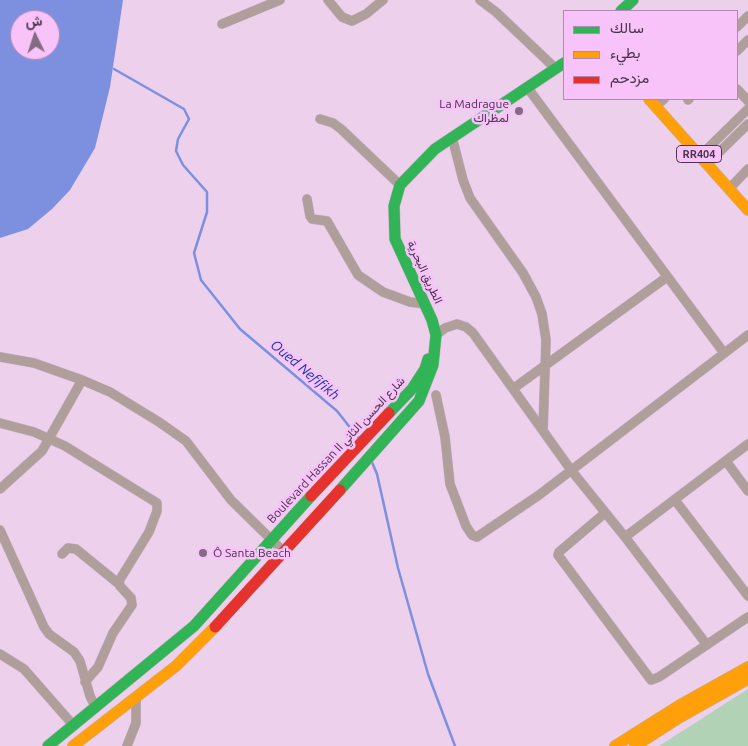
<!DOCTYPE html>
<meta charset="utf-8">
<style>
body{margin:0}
#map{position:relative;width:748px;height:746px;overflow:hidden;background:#ecd0ec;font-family:Ubuntu,Vazirmatn,sans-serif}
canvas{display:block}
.legend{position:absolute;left:563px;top:10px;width:175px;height:90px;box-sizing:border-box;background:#f7c3f9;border:1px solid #b18ab3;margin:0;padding:6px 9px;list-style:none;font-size:15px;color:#49344a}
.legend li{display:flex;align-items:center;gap:10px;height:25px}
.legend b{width:25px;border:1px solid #b18ab3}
.north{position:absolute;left:10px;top:10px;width:50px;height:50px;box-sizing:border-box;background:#f7c3f9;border:1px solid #b18ab3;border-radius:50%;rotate:356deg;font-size:14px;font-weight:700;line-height:20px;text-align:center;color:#49344a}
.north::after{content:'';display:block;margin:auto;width:18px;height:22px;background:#826b83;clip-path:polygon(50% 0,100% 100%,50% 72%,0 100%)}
</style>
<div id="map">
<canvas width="748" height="746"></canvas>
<ul class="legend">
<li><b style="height:6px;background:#30b455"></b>سالك</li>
<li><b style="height:6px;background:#ff9f0a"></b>بطيء</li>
<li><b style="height:6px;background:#e5322d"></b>مزدحم</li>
</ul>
<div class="north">ش</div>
</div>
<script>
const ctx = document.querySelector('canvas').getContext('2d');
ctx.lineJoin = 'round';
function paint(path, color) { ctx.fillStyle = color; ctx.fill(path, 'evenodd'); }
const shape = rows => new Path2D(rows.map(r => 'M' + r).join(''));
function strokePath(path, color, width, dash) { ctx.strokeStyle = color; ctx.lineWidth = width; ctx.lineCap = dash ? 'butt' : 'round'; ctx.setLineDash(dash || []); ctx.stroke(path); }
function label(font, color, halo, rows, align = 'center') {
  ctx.font = font + ' Ubuntu,Vazirmatn,sans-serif'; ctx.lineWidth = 5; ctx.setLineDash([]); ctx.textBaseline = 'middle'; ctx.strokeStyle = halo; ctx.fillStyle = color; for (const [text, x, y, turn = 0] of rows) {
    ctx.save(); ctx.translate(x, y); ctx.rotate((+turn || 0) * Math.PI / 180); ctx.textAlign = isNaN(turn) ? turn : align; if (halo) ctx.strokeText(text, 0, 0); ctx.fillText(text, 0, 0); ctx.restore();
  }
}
const green = shape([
 [748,689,748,746,659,746]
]);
const water = shape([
 [0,0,123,0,110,87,95,148,70,190,52,209,28,229,0,238],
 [20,20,50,20,50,50,20,50]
]);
const stream = shape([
 [114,69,184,109,189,119,178,139,176,151,183,165,207,192,207,212,194,253,201,280,240,329,337,411,360,440],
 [371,460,377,474,398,568,428,674,455,746]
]);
const street = shape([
 [328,0,342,17,352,21,366,14,383,0],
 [480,0,496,12,555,68],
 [222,24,280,0],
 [737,27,748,16],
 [737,51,748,40],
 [527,87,724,353],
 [737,89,748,101],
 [688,100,689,99],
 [656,106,664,99],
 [320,119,333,123,341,129,400,185],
 [452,137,463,180,470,198,523,273,536,297,542,314,546,340,543,430],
 [700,156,748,109],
 [707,164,748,124],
 [729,189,748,169],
 [307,199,310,216,312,219,327,221,358,275,383,292,410,302,425,304],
 [436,335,445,328,457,324,466,327,473,333,571,470,625,537,707,645],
 [0,357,34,363,82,380,110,392,159,422,186,441,231,500,283,551],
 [514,388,667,277],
 [436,395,445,437,450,484,466,526,472,535,477,537,539,495,748,335],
 [0,423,34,432,65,446,157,503,157,511,149,532,119,581,120,586,131,598,132,605,113,633,98,667,85,682],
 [726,461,748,491],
 [0,489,42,451,82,380],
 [675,500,748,596],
 [605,513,559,552,558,555,651,680,659,677,748,617],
 [0,530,44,627,49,634,74,652,80,661,90,696,96,708],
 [625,537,748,444],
 [62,554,68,548,76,549,119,584],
 [0,654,24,669,74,726],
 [127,746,136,723,136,697]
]);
const fast = shape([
 [621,11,633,0],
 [389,413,412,389,425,369,428,359],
 [340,490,419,401,433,365,436,335,432,320,395,239,394,206,400,185,435,149,564,63],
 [48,746,194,626,311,496]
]);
const slow = shape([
 [649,99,748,210],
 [73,746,176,666,215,627],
 [615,746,680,705,748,667],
 [635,746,677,719,748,679]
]);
const jam = shape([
 [311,496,389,413],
 [215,627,340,490]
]);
const markers = [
 [519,111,5,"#826b83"],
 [203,553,5,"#826b83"]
];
const shields = [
 [699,154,45]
];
const shieldNames = [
 ["RR404",699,154]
];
const poiNames = [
 ["La Madrague",509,104],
 ["لمظراك",509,118],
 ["Ô Santa Beach",213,553,"left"]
];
const streetNames = [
 ["الطريق البحرية",425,272,65],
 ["Boulevard Hassan II شارع الحسن الثاني",336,450,-47]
];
const waterNames = [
 ["Oued Nefifikh",305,370,40]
];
paint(green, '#b2d2b5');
paint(water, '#7d90df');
strokePath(stream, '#7d90df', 2.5);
strokePath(street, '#c6b0c6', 10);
strokePath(fast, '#c6b0c6', 12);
strokePath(slow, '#c6b0c6', 12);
strokePath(jam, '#c6b0c6', 12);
strokePath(street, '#b09e9a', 9);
strokePath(fast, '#30b455', 11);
strokePath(slow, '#ff9f0a', 11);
strokePath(jam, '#e5322d', 11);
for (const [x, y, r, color] of markers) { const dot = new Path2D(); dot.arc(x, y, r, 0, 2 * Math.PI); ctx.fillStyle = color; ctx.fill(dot); strokePath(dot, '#f7c3f9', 2); }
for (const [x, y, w] of shields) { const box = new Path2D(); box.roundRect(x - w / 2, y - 8.5, w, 17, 4); ctx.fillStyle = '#f7c3f9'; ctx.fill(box); strokePath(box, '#49344a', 1); }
label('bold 11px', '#49344a', null, shieldNames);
label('12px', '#49344a', '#f7c3f9', poiNames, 'right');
label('12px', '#49344a', '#f7c3f9', streetNames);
label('italic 14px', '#1635ab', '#f7c3f9', waterNames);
</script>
